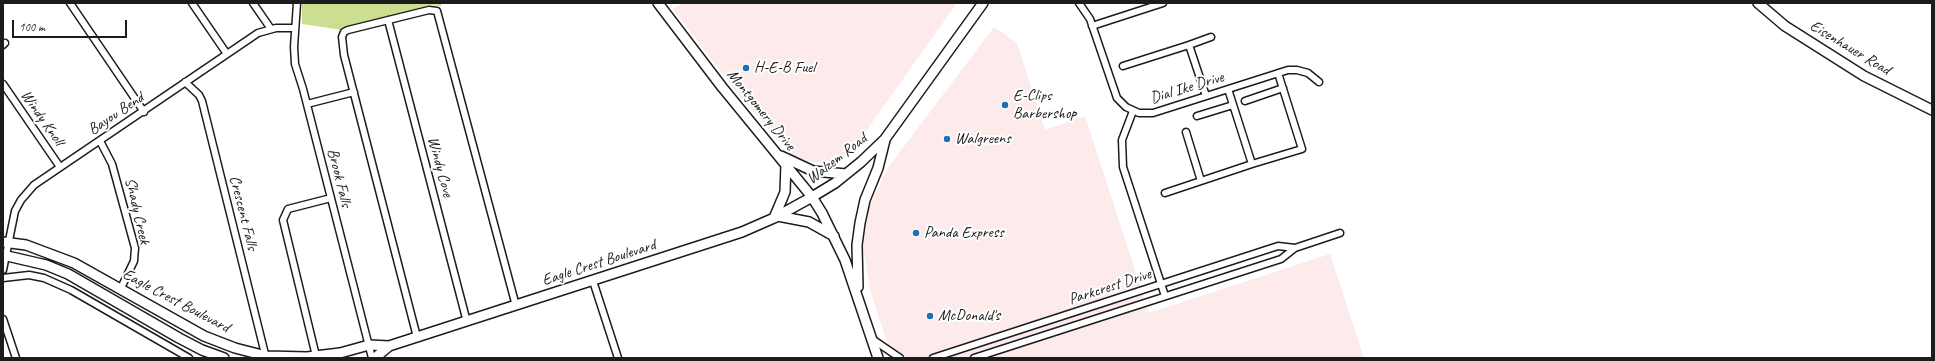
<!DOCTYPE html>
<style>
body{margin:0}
#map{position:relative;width:1935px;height:361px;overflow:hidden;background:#fff;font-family:Caveat,sans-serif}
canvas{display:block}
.frame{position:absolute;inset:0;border:4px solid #1c1c1c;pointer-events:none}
.scale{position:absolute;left:12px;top:20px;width:115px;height:18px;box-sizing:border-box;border:2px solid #1c1c1c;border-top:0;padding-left:5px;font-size:12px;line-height:14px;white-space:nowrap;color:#1c1c1c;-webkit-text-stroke:3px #fff;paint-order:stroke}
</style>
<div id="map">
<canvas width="1935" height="361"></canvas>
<div class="frame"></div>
<div class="scale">100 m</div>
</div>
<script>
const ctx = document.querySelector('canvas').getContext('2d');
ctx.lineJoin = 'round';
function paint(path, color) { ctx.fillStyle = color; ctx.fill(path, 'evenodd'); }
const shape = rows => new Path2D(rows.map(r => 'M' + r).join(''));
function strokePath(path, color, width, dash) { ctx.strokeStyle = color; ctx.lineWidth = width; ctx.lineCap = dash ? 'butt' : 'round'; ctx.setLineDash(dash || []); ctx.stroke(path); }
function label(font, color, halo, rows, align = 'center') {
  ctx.font = font + ' Caveat,sans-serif'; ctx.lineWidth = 4; ctx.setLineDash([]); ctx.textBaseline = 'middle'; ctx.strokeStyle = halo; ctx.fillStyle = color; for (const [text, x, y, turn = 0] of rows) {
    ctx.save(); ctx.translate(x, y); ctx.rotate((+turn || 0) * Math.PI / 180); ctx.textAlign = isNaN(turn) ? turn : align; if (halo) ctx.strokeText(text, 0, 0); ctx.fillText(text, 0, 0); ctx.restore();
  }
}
const built = shape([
 [682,3,957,3,859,141,842,158,829,164,807,161,792,156,738,94,673,9],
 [994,27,1017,43,1045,130,1085,116,1149,313,1330,254,1364,358,892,358,871,293,863,247,869,208,887,169]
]);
const green = shape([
 [302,3,441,3,441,6,430,5,348,27,342,30,302,24]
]);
const street = shape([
 [70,3,144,112],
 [192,3,227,54],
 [253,3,271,29],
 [297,3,294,47,295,64,303,89,372,358],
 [1079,3,1090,19,1117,98,1126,107,1139,113,1153,113,1288,70,1297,70,1308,73,1319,82],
 [388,20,467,322],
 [1092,26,1163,3],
 [3,45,5,43],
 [1189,45,1211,37],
 [1123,66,1189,45,1206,96],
 [185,82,199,95,202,101,266,358],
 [3,84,60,167],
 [1245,101,1283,88],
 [307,104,354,92],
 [1133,111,1122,140,1123,167,1165,296],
 [1197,116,1233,105],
 [1186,132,1201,181],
 [100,141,112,164,135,248,134,261,121,288],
 [1252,164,1302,149,1278,73],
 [1165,193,1252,164,1228,89],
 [3,270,15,211,21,200,34,185,258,33,276,28,295,28],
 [3,278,29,275,44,278,71,290,189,358],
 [593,281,618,358],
 [3,319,16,358],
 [417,337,344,55,342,37,344,32,348,30,429,10,437,11,516,306],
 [872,339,900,358],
 [316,356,283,220,288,209,331,198],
 [933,358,1278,246,1295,248],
 [974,358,1281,259,1295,248,1340,233]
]);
const secondary = shape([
 [658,3,722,87,812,197,822,213,845,260,878,358],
 [1758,3,1785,26,1864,76,1932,110],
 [781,156,813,171,846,174],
 [778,216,809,222,834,236],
 [774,218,785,192,786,164],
 [3,242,26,245,74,263,204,336,235,348,266,356,307,357,340,353,369,345,389,346,742,232,774,218,812,197,835,183,861,162,885,139,983,3],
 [3,255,46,265,68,274,179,338,202,350,224,358],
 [858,287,857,245,860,223,865,200,878,168,885,140],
 [375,358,389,346]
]);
const markers = [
 [746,68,4,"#1f6fb2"],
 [1005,105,4,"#1f6fb2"],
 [947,139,4,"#1f6fb2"],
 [916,233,4,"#1f6fb2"],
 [930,316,4,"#1f6fb2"]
];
const streetNames = [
 ["Eisenhauer Road",1850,48,31],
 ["Dial Ike Drive",1187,88,-17],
 ["Montgomery Drive",761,110,51],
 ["Bayou Bend",116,114,-34],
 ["Windy Knoll",42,118,55],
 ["Walzem Road",837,159,-38],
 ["Windy Cove",440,167,75],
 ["Brook Falls",339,178,76],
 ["Shady Creek",137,211,77],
 ["Crescent Falls",243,213,76],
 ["Eagle Crest Boulevard",599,263,-18],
 ["Parkcrest Drive",1110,287,-18],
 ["Eagle Crest Boulevard",176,301,28]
];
const poiNames = [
 ["H-E-B Fuel",754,68],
 ["E-Clips",1013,96],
 ["Barbershop",1013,114],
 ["Walgreens",955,139],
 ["Panda Express",924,233],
 ["McDonald's",938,316]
];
paint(built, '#fdeaea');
paint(green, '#cbde92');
strokePath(street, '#1c1c1c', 9);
strokePath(secondary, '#1c1c1c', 12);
strokePath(street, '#fff', 6);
strokePath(secondary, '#fff', 9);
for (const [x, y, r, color] of markers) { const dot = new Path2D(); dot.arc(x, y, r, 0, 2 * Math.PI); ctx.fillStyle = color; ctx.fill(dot); strokePath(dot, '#fff', 1.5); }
label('16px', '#1c1c1c', '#fff', streetNames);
label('16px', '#1c1c1c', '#fff', poiNames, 'left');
</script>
